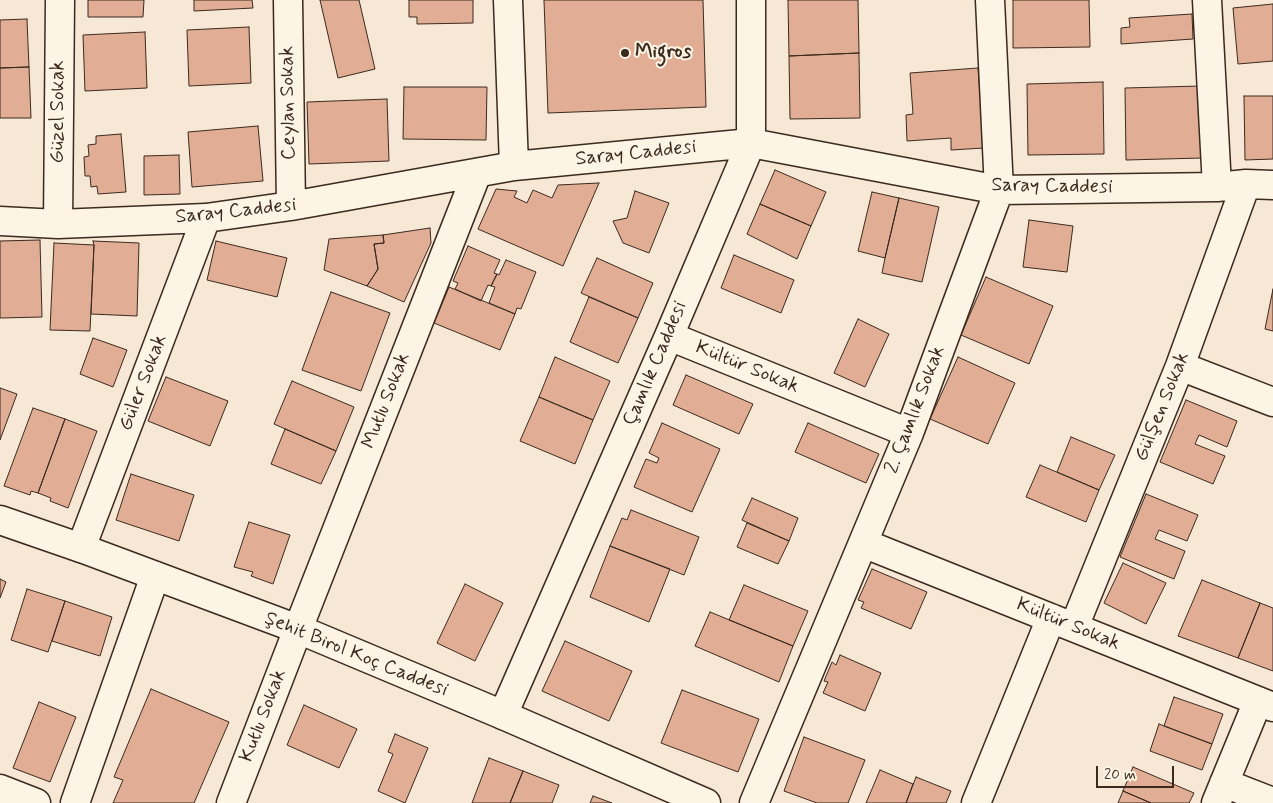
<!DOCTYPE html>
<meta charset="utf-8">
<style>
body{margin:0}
#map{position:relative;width:1273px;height:803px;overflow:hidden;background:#f7e7d5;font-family:Mynerve,sans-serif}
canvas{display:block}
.scale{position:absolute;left:1096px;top:766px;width:78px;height:22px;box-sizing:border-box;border:2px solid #3b2a1e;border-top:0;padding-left:6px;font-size:15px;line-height:18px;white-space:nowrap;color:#3b2a1e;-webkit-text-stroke:4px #fcf5e5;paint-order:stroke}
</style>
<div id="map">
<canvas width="1273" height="803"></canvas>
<div class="scale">20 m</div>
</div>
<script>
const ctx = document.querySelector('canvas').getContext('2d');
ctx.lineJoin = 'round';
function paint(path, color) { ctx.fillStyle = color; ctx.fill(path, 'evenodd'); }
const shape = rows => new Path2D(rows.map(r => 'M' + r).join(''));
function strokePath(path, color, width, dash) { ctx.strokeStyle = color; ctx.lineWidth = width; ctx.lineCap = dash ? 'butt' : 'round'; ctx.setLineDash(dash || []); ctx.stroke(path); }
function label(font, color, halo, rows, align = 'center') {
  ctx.font = font + ' Mynerve,sans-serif'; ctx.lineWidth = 4; ctx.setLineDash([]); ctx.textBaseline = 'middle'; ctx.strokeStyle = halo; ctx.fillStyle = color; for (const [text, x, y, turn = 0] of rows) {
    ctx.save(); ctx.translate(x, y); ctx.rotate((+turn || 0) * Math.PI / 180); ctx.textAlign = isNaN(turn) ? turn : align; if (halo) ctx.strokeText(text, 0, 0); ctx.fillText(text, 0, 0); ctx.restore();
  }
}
const building = shape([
 [88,0,144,0,143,17,88,17,88,0],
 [194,0,252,0,253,8,194,11,194,0],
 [320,0,359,0,375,69,338,78,320,0],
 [409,0,473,0,473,23,417,24,417,17,409,17,409,0],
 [544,0,703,0,706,107,548,113,544,0],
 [788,0,858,0,859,53,789,56,788,0],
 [1013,0,1089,0,1090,47,1013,48,1013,0],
 [1273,4,1273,61,1238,64,1233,8,1273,4],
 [1192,14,1193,39,1121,44,1121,28,1130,27,1129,18,1192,14],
 [27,19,29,67,0,68,0,20,27,19],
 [249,27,251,83,189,86,187,30,249,27],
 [145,32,147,88,85,91,83,35,145,32],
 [859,53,860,118,790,119,789,56,859,53],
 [29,67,31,118,0,118,0,68,29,67],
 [978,68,984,148,951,150,951,138,907,141,906,115,913,114,910,73,978,68],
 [1103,82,1104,154,1028,155,1027,84,1103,82],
 [1201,86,1202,158,1126,160,1125,88,1201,86],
 [404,87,487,87,486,140,403,139,404,87],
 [1244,96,1273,96,1273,159,1245,160,1244,96],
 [387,99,389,161,309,164,307,102,387,99],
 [258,126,263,181,192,187,188,132,258,126],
 [121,134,126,192,98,194,97,186,91,187,90,176,85,176,84,157,89,156,88,145,96,144,96,136,121,134],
 [179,155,180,194,144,195,144,156,179,155],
 [775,170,826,192,811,226,760,204,775,170],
 [599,183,563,266,478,229,496,189,517,191,514,197,527,203,533,190,552,198,558,185,599,183],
 [635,191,669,203,649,253,623,243,613,221,627,218,635,191],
 [872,192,899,198,885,258,858,251,872,192],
 [899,198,939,207,922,282,882,273,885,258,899,198],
 [760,204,811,226,797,259,747,234,760,204],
 [1029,220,1073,226,1067,272,1023,267,1029,220],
 [430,228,431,243,404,302,367,286,378,269,374,244,384,243,383,235,430,228],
 [383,235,384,243,374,244,378,269,367,286,324,270,329,239,383,235],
 [40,240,42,317,0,318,0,241,40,240],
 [93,241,139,243,137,316,91,314,94,245,93,241],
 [216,241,287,258,277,297,207,280,216,241],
 [54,243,94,245,90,331,50,330,54,243],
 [468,246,500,260,494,273,497,274,491,286,488,285,481,301,455,289,458,283,453,281,468,246],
 [734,255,794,280,781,313,721,288,734,255],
 [597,258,653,283,638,318,581,293,597,258],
 [506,260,536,272,521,309,517,308,515,314,489,303,495,287,491,286,497,274,499,275,506,260],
 [986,277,1053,306,1029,364,961,335,986,277],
 [449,287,515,314,500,350,434,323,449,287],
 [1273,289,1273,331,1265,329,1273,289],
 [331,292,390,313,361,391,302,370,331,292],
 [589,297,638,318,618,363,570,342,589,297],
 [858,319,889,334,865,387,834,373,858,319],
 [93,338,127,350,113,387,80,374,93,338],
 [555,357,610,381,593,420,539,397,555,357],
 [958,357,1015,383,988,444,930,419,958,357],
 [686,375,753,404,739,434,673,405,686,375],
 [166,377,228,401,210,446,148,421,166,377],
 [292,381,354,407,336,451,274,424,292,381],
 [0,388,17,394,0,440,0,388],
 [539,397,593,420,575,464,520,441,539,397],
 [1186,400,1237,421,1227,447,1199,435,1195,444,1225,456,1213,484,1160,462,1186,400],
 [33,408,65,419,38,493,31,491,30,495,4,486,33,408],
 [65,419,97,431,68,508,50,501,51,498,38,493,65,419],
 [662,423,720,449,692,512,634,487,646,459,657,463,659,458,649,453,662,423],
 [808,423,879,454,866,483,795,452,808,423],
 [285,429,336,451,321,484,271,464,285,429],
 [1071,437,1115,455,1099,490,1057,472,1071,437],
 [1040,465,1099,490,1086,522,1026,497,1040,465],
 [131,474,194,495,179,541,116,520,131,474],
 [1146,494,1198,515,1187,541,1159,530,1155,539,1185,551,1174,579,1120,557,1146,494],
 [752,498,798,518,789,541,742,520,752,498],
 [631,510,699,537,684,575,610,546,622,518,627,520,631,510],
 [249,522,290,535,273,584,251,576,253,572,234,567,249,522],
 [747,523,789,541,778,564,737,547,747,523],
 [610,546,670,569,649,622,590,597,610,546],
 [1123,563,1166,583,1146,624,1104,603,1123,563],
 [872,569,927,592,911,629,861,608,864,602,858,600,872,569],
 [0,579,6,582,0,598,0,579],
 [1202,580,1260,603,1238,658,1178,636,1202,580],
 [465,584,503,603,475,661,437,643,465,584],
 [744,585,808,611,793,646,729,620,744,585],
 [27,589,65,601,48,652,11,640,27,589],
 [65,601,112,617,100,656,52,641,65,601],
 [1260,603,1273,608,1273,671,1238,658,1260,603],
 [710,612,793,646,779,682,695,646,710,612],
 [565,641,632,671,609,721,542,691,565,641],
 [840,655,881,673,865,711,823,693,828,682,824,681,832,662,836,665,840,655],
 [151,689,229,722,194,803,113,803,123,780,114,777,151,689],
 [682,690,759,719,738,772,661,743,682,690],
 [1174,697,1223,714,1212,744,1164,726,1174,697],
 [39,702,76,717,50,782,13,768,39,702],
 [304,705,357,729,339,768,287,745,304,705],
 [1159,724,1212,744,1202,770,1150,751,1159,724],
 [395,734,428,748,405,803,378,791,393,754,388,752,395,734],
 [804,737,865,760,848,803,817,803,784,791,804,737],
 [489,758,523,771,510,803,472,803,489,758],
 [1133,767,1194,793,1189,803,1151,803,1123,791,1133,767],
 [880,770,913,784,906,803,866,803,880,770],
 [523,771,559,785,552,803,510,803,523,771],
 [916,777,951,791,946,803,906,803,916,777],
 [1123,791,1151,803,1118,803,1123,791],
 [593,796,612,803,590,803,593,796]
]);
const minor = shape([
 [288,0,291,206],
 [508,0,514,166],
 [1207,0,1217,187],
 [0,221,58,224,206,218,291,206,514,166,751,143,999,190,1217,187,1246,184,1273,185],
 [58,224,60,0],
 [669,336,909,433],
 [1180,366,1273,402],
 [863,543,1273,707],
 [81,548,206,218],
 [1074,627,1180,366,1246,184],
 [503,715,669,336,751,143,751,0],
 [1224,783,1273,802],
 [0,789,36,803],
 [75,803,155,576],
 [231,803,298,629,477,173],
 [754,803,909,433,999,190,990,0],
 [976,803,1051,618],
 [1216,803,1258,701]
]);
const secondary = shape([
 [0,520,81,548,298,629,503,715,706,803]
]);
const markers = [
 [625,53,5,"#3b2a1e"]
];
const poiNames = [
 ["Migros",635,53]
];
const streetNames = [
 ["Ceylan Sokak",289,103,-91],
 ["Güzel Sokak",59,112,-90],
 ["Saray Caddesi",636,154,-6],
 ["Saray Caddesi",1052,187,1],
 ["Saray Caddesi",236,212,-6],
 ["Çamlık Caddesi",656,364,-67],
 ["Kültür Sokak",747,368,22],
 ["Güler Sokak",144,383,-69],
 ["Mutlu Sokak",387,401,-69],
 ["Gülşen Sokak",1163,407,-68],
 ["2. Çamlık Sokak",916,410,-69],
 ["Kültür Sokak",1068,625,22],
 ["Şehit Birol Koç Caddesi",356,655,22],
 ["Kutlu Sokak",264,716,-69]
];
paint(building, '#e1ad94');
strokePath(building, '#3b2a1e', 1);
strokePath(minor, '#3b2a1e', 31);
strokePath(secondary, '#3b2a1e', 31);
strokePath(minor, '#fcf5e5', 28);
strokePath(secondary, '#fcf5e5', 28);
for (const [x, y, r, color] of markers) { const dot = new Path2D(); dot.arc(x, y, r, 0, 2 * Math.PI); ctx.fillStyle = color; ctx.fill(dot); strokePath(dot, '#fcf5e5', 2); }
label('bold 20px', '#3b2a1e', '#fcf5e5', poiNames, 'left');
label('20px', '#3b2a1e', '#fcf5e5', streetNames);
</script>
